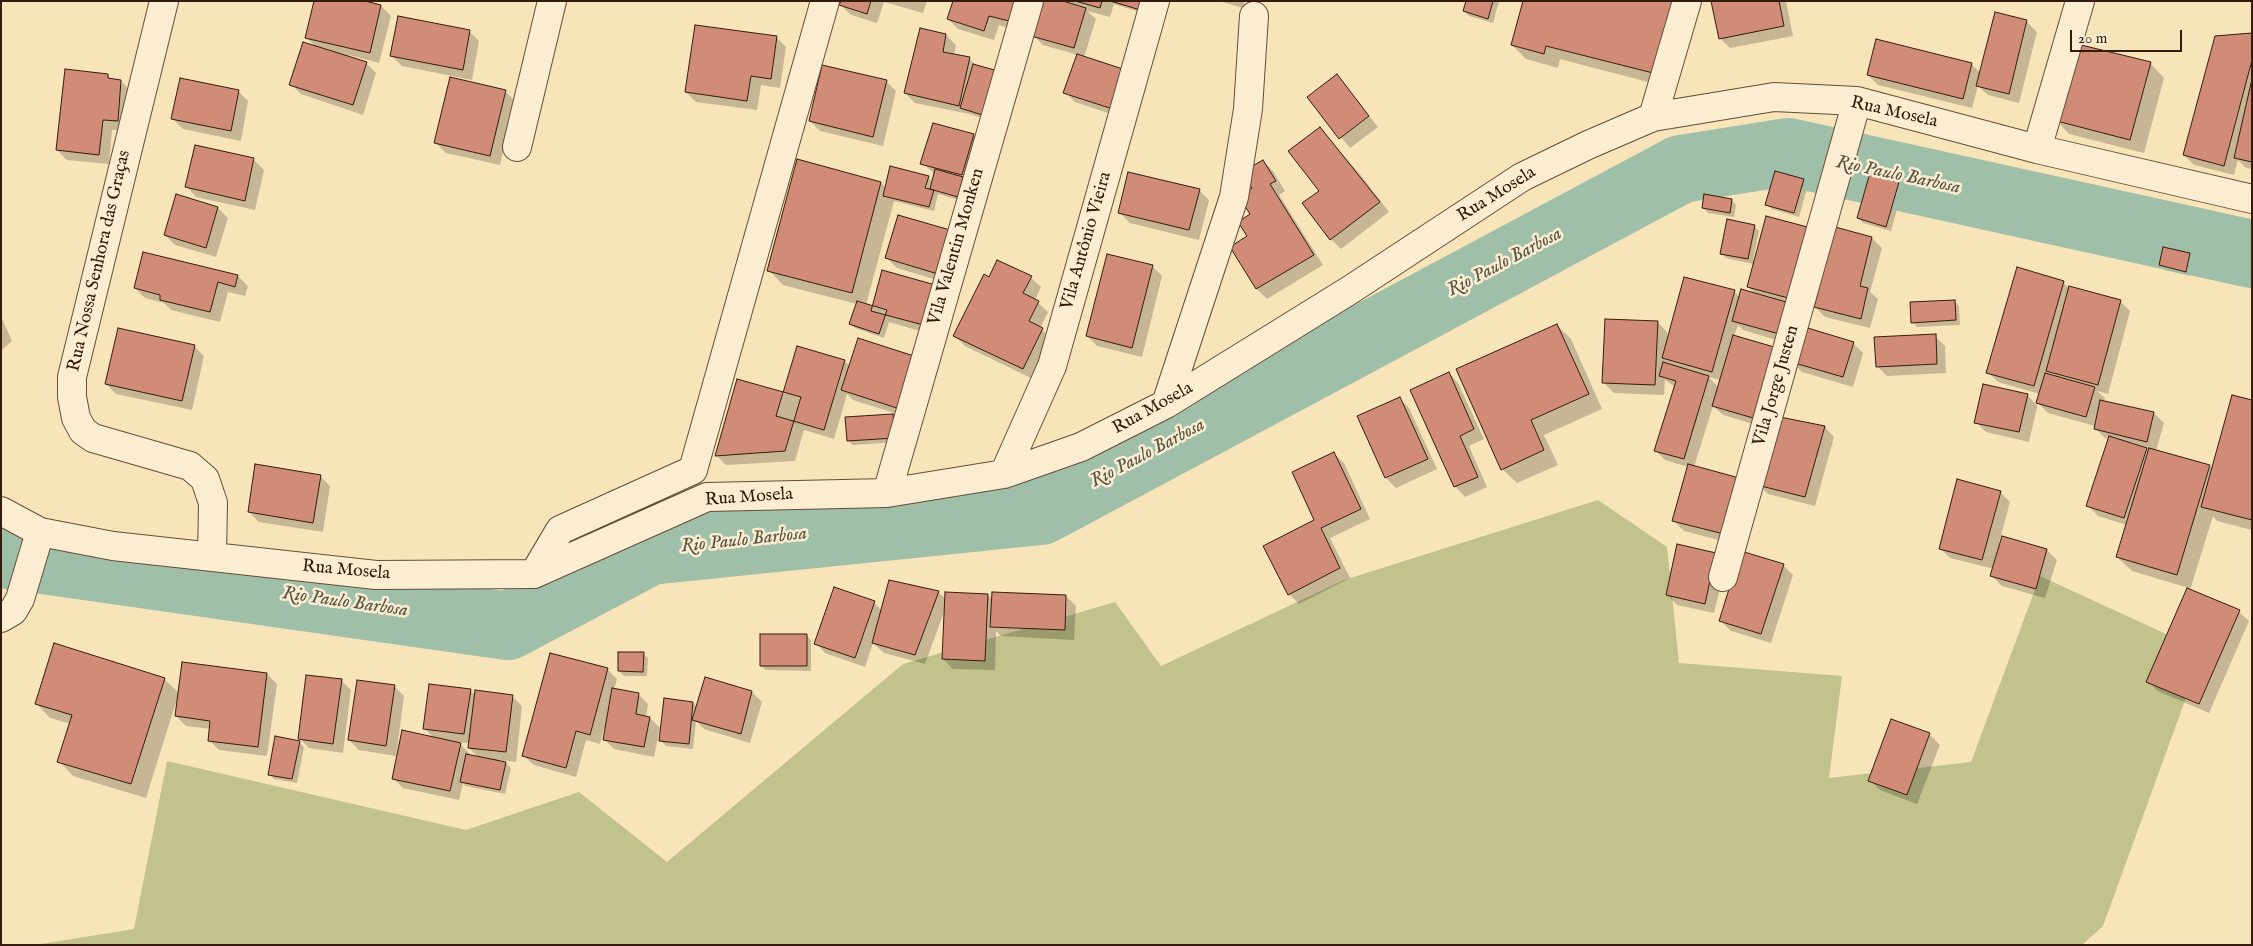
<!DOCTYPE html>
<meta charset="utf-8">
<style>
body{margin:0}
#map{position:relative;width:2253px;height:946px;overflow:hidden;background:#f8e4b9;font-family:"IM FELL English",serif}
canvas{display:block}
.frame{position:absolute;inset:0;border:2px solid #341b0c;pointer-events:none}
.scale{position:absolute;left:2070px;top:30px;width:112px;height:22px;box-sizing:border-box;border:2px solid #341b0c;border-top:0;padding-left:6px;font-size:15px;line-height:18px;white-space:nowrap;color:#341b0c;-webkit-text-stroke:4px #faedd2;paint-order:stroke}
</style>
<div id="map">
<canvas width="2253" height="946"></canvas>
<div class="frame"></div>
<div class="scale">20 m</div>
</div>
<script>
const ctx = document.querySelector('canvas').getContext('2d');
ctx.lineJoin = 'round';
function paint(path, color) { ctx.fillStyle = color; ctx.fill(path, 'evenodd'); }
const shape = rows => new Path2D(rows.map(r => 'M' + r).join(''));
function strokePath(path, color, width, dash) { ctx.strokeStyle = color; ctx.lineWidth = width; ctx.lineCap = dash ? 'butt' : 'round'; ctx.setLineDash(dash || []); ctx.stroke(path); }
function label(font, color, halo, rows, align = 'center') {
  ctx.font = font + ' "IM FELL English",serif'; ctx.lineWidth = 5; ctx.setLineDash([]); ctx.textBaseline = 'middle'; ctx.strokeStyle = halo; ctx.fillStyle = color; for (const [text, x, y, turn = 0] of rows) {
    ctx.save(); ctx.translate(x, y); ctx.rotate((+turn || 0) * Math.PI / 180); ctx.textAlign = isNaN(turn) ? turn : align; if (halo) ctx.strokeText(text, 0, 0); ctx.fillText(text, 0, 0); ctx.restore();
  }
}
const green = shape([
 [1598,500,1667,547,1679,663,1842,676,1829,778,1971,762,2040,576,2203,651,2103,926,2082,945,35,945,134,929,167,761,466,830,579,792,667,862,903,664,1115,602,1161,666,1344,580]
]);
const shadow = shape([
 [842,1,927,1,923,13,884,2,877,23,851,15,841,5],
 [949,1,1028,1,1018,31,999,25,994,40,958,29,948,19,953,3],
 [1043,1,1153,1,1149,15,1114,4,1110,17,1087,11,1096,19,1084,57,1129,120,1075,102,1065,92,1078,55,1043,45,1033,35],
 [1219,1,1245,1,1243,8],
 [1467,1,1499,1,1493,23,1469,16,1464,11],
 [1694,1,1671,88,1560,59,1558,68,1526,59,1512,45],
 [1713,1,1786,1,1793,36,1730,48,1720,38],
 [381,6,391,16,379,63,349,55,348,57,366,63,376,73,363,115,301,94,291,84,316,47,307,38],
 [1996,14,2027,22,2037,32,2019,103,1988,95,1978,86,1972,108,1878,85,1868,75,1971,64,1981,73],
 [920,29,946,35,956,45,954,55,969,59,978,67,997,122,969,114,915,103,905,93],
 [469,31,479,41,472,80,402,66,392,56],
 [2252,35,2252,169,2246,168,2238,160,2234,175,2194,165,2184,155],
 [776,37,786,47,780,88,761,85,757,110,696,102,686,92],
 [2150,63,2164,78,2144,153,2069,134,2055,119],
 [107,75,112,80,121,81,131,91,127,130,112,130,109,164,67,160,57,150],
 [1337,76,1378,127,1350,148,1308,98],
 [886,81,896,91,883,146,820,131,810,121],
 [238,91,248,101,241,141,183,129,173,119],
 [505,91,515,101,500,165,446,153,436,143],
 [1320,128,1363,178,1389,212,1341,249,1331,239,1320,191],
 [974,135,983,145,962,201,938,194,934,211,894,201,866,305,873,307,883,272,937,336,889,322,884,338,855,328,850,324,857,304,783,285,769,270,881,183,886,188,928,177,933,182,935,174,922,163],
 [196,146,254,160,264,170,255,210,196,197,187,187],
 [1263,161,1273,171,1285,191,1279,195,1323,265,1267,299,1257,289,1232,247,1249,237,1254,189],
 [1803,180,1808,185,1799,217,1772,209,1767,205],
 [1899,183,1903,188,1891,231,1863,223,1858,218],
 [1199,190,1209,200,1199,240,1130,223,1120,213],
 [1732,200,1736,205,1734,217,1708,213,1704,208],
 [218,208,228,218,216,257,175,245,165,235],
 [899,216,947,283,897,268,887,258],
 [1754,226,1759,231,1753,260,1755,261,1810,229,1793,345,1743,330,1738,325,1734,336,1773,348,1763,427,1723,415,1713,406,1694,467,1738,545,1684,531,1674,521,1688,467,1665,460,1655,450,1675,387,1665,380,1664,395,1614,393,1604,383,1657,322,1667,332,1667,340,1734,292,1740,297,1757,295,1748,287,1754,264,1726,258,1721,253],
 [1709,377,1720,380,1718,387],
 [1872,238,1882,248,1870,292,1878,299,1870,328,1825,317,1815,307],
 [2189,254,2194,259,2190,276,2165,270,2160,265],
 [998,261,1031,278,1041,287,1035,300,1048,312,1040,328,1052,339,1033,379,965,346,955,336],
 [1152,266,1162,276,1142,357,1097,346,1087,336],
 [238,276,248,286,245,296,228,292,220,322,171,310,164,303,145,298,135,288],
 [2063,282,2069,288,2120,301,2130,311,2108,394,2097,391,2105,398,2104,402,2154,413,2164,423,2156,451,2209,466,2213,469,2252,401,2252,530,2217,521,2213,516,2190,590,2239,612,2249,621,2209,713,2158,691,2148,681,2189,588,2132,571,2117,557,2127,525,2098,516,2088,506,2109,439,2105,438,2095,428,2095,426,2048,413,2038,403,2029,442,1986,432,1976,422,2027,395,2037,405,2040,394,1998,382,1988,372],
 [1954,301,1959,306,1960,325,1917,327,1913,322],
 [1,316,12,341,1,351],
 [1557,325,1571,339,1602,409,1544,435,1558,465,1517,483,1502,469],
 [1935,336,1945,346,1946,373,1887,376,1877,366],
 [1853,343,1863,353,1853,387,1802,372,1792,362],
 [194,346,204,356,192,410,116,394,106,384],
 [844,361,910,418,853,400,847,394,834,439,804,430,795,461,726,465,716,455,784,394],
 [1449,373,1458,383,1484,439,1469,446,1487,487,1465,497,1456,487,1412,390],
 [1399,398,1409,408,1437,469,1396,488,1386,478,1358,416],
 [893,415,898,420,899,442,853,445,848,440],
 [1825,427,1834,437,1815,506,1768,494,1758,484],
 [1334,454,1344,463,1370,519,1330,538,1350,578,1299,604,1289,594,1316,521],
 [320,476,330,486,323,532,259,522,249,512],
 [2000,492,2010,502,1999,543,2001,544,2003,537,2047,550,2057,560,2045,598,2002,586,1992,576,1994,569,1950,558,1940,548],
 [1726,564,1714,613,1677,605,1667,595],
 [1783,565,1793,575,1771,643,1731,631,1721,621],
 [938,592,946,599,988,595,993,600,1066,596,1076,606,1074,640,1001,636,996,631,995,670,953,669,943,659,944,612,925,664,884,653,873,643,865,667,825,653,816,643,874,603,882,611],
 [806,635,811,640,811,671,766,670,761,666],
 [643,654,648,658,647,676,624,676,619,671],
 [607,669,617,679,614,690,638,694,648,704,646,717,650,718,660,728,654,757,614,749,604,739,606,728,604,728,600,744,586,740,576,777,534,765,524,756],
 [267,674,277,684,267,756,219,750,209,740,211,729,186,726,176,716,177,699,146,798,73,776,59,761,71,724,50,718,36,703,164,679,179,693],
 [341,680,351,690,343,753,309,748,299,738],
 [394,686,404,696,396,756,359,750,349,740],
 [470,690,475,695,512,696,522,706,516,762,500,760,500,762,506,763,511,768,505,794,466,786,463,783,459,800,403,788,393,778,434,738,425,729],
 [458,742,469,743,469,748,479,758,469,756,470,754],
 [752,692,762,702,750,743,704,729,696,721,693,749,666,746,661,741,693,703,697,707],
 [1891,721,1930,735,1940,745,1917,804,1880,790,1870,780],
 [299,742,304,747,297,783,274,779,269,774]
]);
const river = shape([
 [1,554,508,626,650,551,1041,511,1681,169,1788,152,2252,254]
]);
const building = shape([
 [314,1,365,1,381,5,370,53,305,38,314,1],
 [841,1,871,1,867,14,839,5,841,1],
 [953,1,1015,1,1009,21,989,16,984,31,947,19,953,1],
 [1041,1,1063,1,1086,8,1074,48,1031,36,1041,1],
 [1075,1,1102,1,1100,8,1075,1],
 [1110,1,1147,1,1144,11,1110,1],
 [1466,1,1493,1,1488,19,1463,11,1466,1],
 [1523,1,1676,1,1657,74,1546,46,1544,54,1511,45,1523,1],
 [1711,1,1779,1,1784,26,1719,39,1711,1],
 [1995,12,2027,20,2009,94,1976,86,1995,12],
 [398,16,470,30,463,70,390,56,398,16],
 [695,25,777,36,771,79,751,76,747,101,685,92,695,25],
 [920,28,946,34,943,52,970,57,959,106,904,93,920,28],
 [2252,33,2252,60,2224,166,2183,155,2215,36,2252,33],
 [1876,39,1972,63,1963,99,1867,75,1876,39],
 [303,42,367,62,353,105,289,85,303,42],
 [2073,43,2151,62,2130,140,2053,120,2073,43],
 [1077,54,1132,72,1119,111,1063,93,1077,54],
 [973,64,1005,73,992,118,960,108,973,64],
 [822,65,887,80,873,137,809,121,822,65],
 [65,69,108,74,108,78,121,80,118,121,103,120,99,155,56,150,65,69],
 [1337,74,1369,116,1339,139,1307,97,1337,74],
 [450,77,506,90,490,156,434,143,450,77],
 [180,78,239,90,231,131,171,119,180,78],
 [2252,79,2252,162,2234,158,2252,79],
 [933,123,974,134,962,175,920,164,933,123],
 [1320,127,1380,202,1330,240,1302,203,1319,191,1288,151,1320,127],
 [195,145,254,158,245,201,185,187,195,145],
 [797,159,881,182,852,293,767,271,797,159],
 [1263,160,1276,181,1270,184,1314,255,1256,289,1230,247,1247,236,1238,222,1250,214,1239,197,1252,188,1242,172,1263,160],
 [890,166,929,176,925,188,934,190,929,207,883,196,890,166],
 [935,169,963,177,958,197,930,189,935,169],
 [1775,171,1804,179,1794,213,1765,205,1775,171],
 [1128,172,1200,189,1189,230,1118,213,1128,172],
 [1870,173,1899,182,1886,227,1857,218,1870,173],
 [176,194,218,207,206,248,164,235,176,194],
 [1704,194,1732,199,1730,213,1702,208,1704,194],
 [898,215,950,230,938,274,885,258,898,215],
 [1766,216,1811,228,1792,299,1747,287,1766,216],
 [1727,219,1755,225,1748,259,1720,254,1727,219],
 [1835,227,1872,237,1860,286,1868,288,1861,319,1814,307,1835,227],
 [2163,247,2190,253,2186,272,2159,265,2163,247],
 [143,252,238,275,235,287,218,282,210,312,160,300,160,295,134,288,143,252],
 [1107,254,1153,265,1132,348,1086,336,1107,254],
 [997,260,1032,276,1023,293,1039,301,1029,321,1043,328,1023,369,953,336,984,274,989,277,997,260],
 [2017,267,2064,281,2034,386,1986,373,2017,267],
 [882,270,939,286,927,326,871,311,882,270],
 [1684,277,1735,290,1712,372,1662,358,1684,277],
 [2069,286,2121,300,2098,385,2046,371,2069,286],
 [1741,289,1793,304,1783,335,1732,321,1741,289],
 [1955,300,1956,320,1911,323,1910,302,1955,300],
 [857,301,887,310,879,334,849,324,857,301],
 [1605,319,1658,321,1655,385,1602,383,1605,319],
 [1557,324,1589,394,1531,420,1544,450,1501,470,1456,369,1557,324],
 [1801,326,1854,342,1843,377,1791,362,1801,326],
 [118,328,195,345,182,401,105,384,118,328],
 [1936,334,1937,364,1876,367,1874,337,1936,334],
 [1733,335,1774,347,1753,418,1712,406,1733,335],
 [858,338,917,357,900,409,841,390,858,338],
 [797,346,845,360,824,430,776,416,797,346],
 [1663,362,1709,376,1684,459,1654,451,1676,381,1659,376,1663,362],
 [1449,372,1474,429,1460,436,1478,477,1454,487,1410,390,1449,372],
 [2045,373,2095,387,2086,417,2036,403,2045,373],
 [737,379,801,397,785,451,715,456,737,379],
 [1983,384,2028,394,2019,432,1974,423,1983,384],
 [2232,395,2252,400,2252,520,2201,507,2232,395],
 [1400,397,1428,459,1385,478,1357,416,1400,397],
 [2100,400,2154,412,2147,442,2094,429,2100,400],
 [893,414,895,438,847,441,845,417,893,414],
 [1780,417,1825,426,1805,497,1757,485,1780,417],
 [2109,436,2147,448,2124,518,2086,506,2109,436],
 [2149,448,2210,465,2177,575,2116,557,2149,448],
 [1334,452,1361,509,1321,528,1340,568,1288,595,1263,546,1314,520,1292,472,1334,452],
 [255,464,321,475,313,523,248,512,255,464],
 [1688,464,1743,479,1728,535,1672,521,1688,464],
 [1957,479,2001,491,1982,560,1939,549,1957,479],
 [2002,536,2047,549,2036,589,1990,576,2002,536],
 [1677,544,1716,553,1705,604,1666,595,1677,544],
 [1741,551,1784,564,1761,634,1719,621,1741,551],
 [889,580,939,591,915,655,872,643,889,580],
 [834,587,875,601,855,658,814,644,834,587],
 [2187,588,2240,610,2199,704,2146,682,2187,588],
 [945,592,988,594,985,661,942,659,945,592],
 [992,592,1066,595,1065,630,990,627,992,592],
 [760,634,807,634,807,666,760,666,760,634],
 [54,643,165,678,131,784,57,762,72,715,35,704,54,643],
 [618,652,644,652,643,672,618,671,618,652],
 [550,653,608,668,590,735,576,731,566,768,522,756,550,653],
 [182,662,267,673,258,747,208,741,210,721,175,716,182,662],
 [306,675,342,679,333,744,298,739,306,675],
 [705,677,752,691,741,734,692,720,705,677],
 [357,680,395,685,386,746,348,740,357,680],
 [429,684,471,689,464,734,423,729,429,684],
 [612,688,639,693,636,714,650,717,644,747,603,740,612,688],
 [475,690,513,695,506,752,468,748,475,690],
 [664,698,693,702,689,744,659,741,664,698],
 [1891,719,1930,733,1907,795,1868,781,1891,719],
 [402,730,461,743,450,791,392,779,402,730],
 [275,736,300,741,292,779,268,775,275,736],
 [466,754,506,762,500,790,460,782,466,754]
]);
const minor = shape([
 [164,1,72,377,72,397,76,418,83,431,93,438,190,466,205,479,213,503,212,557],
 [1653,117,1687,1],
 [517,147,552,1],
 [2037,149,2080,1],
 [1166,404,1234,197,1248,109,1254,16],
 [1004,474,1052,366,1155,1],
 [887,493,1029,1],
 [1,511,40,532,113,546,376,575,534,574,707,497,887,493,1004,474,1081,447,1166,404,1350,290,1522,177,1588,145,1653,117,1774,97,1857,101,2037,149,2252,199],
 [534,574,560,530,693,470,825,1],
 [1723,577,1857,101],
 [1,618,13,611,20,599,40,532]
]);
const streetNames = [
 ["Rua Mosela",1894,113,13],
 ["Rua Mosela",1497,195,-32],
 ["Vila Antônio Vieira",1087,241,-74],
 ["Vila Valentin Monken",957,247,-74],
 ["Rua Nossa Senhora das Graças",100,261,-77],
 ["Vila Jorge Justen",1777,386,-74],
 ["Rua Mosela",1153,409,-29],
 ["Rua Mosela",749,498,-4],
 ["Rua Mosela",346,571,5]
];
const waterNames = [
 ["Rio Paulo Barbosa",1898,176,12],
 ["Rio Paulo Barbosa",1505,263,-28],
 ["Rio Paulo Barbosa",1148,454,-28],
 ["Rio Paulo Barbosa",744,541,-6],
 ["Rio Paulo Barbosa",345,603,8]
];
paint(green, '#c2c28c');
paint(shadow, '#0003');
strokePath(river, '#9fbfa9', 68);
paint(building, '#d18c78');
strokePath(building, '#341b0c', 1);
strokePath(minor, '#654d37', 30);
strokePath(minor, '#faedd2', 28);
label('18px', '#341b0c', '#faedd2', streetNames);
label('italic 19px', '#595443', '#faedd2', waterNames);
</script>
